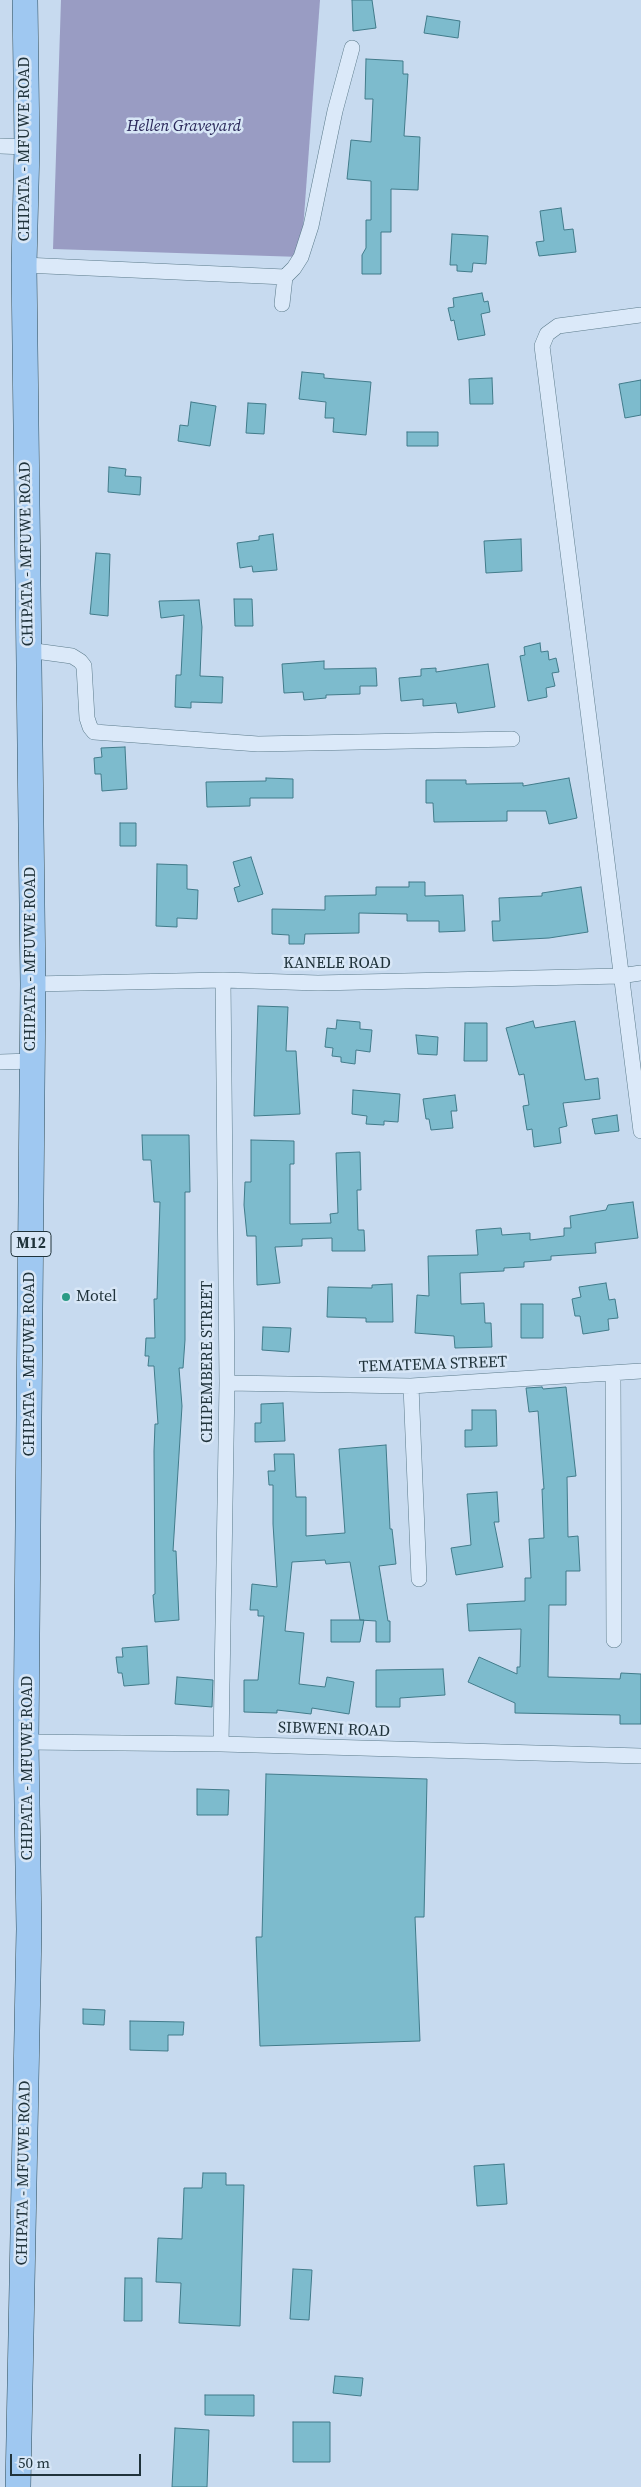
<!DOCTYPE html>
<style>
body{margin:0}
#map{position:relative;width:641px;height:2487px;overflow:hidden;background:#c7daef;font-family:"Source Serif 4",serif}
canvas{display:block}
.scale{position:absolute;left:10px;top:2454px;width:131px;height:22px;box-sizing:border-box;border:2px solid #20333b;border-top:0;padding-left:6px;font-size:15px;line-height:18px;white-space:nowrap;color:#20333b;-webkit-text-stroke:4px #d7e6f6;paint-order:stroke}
</style>
<div id="map">
<canvas width="641" height="2487"></canvas>
<div class="scale">50 m</div>
</div>
<script>
const ctx = document.querySelector('canvas').getContext('2d');
ctx.lineJoin = 'round';
function paint(path, color) { ctx.fillStyle = color; ctx.fill(path, 'evenodd'); }
const shape = rows => new Path2D(rows.map(r => 'M' + r).join(''));
function strokePath(path, color, width, dash) { ctx.strokeStyle = color; ctx.lineWidth = width; ctx.lineCap = dash ? 'butt' : 'round'; ctx.setLineDash(dash || []); ctx.stroke(path); }
function label(font, color, halo, rows, align = 'center') {
  ctx.font = font + ' "Source Serif 4",serif'; ctx.lineWidth = 5; ctx.setLineDash([]); ctx.textBaseline = 'middle'; ctx.strokeStyle = halo; ctx.fillStyle = color; for (const [text, x, y, turn = 0] of rows) {
    ctx.save(); ctx.translate(x, y); ctx.rotate((+turn || 0) * Math.PI / 180); ctx.textAlign = isNaN(turn) ? turn : align; if (halo) ctx.strokeText(text, 0, 0); ctx.fillText(text, 0, 0); ctx.restore();
  }
}
const cemetery = shape([
 [61,0,320,0,301,257,53,249]
]);
const building = shape([
 [352,0,372,0,376,28,353,31,352,0],
 [427,16,460,21,458,38,424,33,427,16],
 [366,59,403,61,403,74,408,74,404,136,420,137,418,190,391,189,391,232,381,232,381,274,362,274,362,255,366,248,366,220,371,220,371,181,347,179,351,140,371,142,373,99,365,99,366,59],
 [561,208,564,230,573,229,576,252,539,256,536,242,544,241,540,211,561,208],
 [452,234,488,236,486,264,473,263,472,272,457,271,457,265,450,265,452,234],
 [482,293,484,302,488,301,490,312,481,314,485,335,458,340,454,320,451,321,448,308,454,307,453,298,482,293],
 [302,372,324,374,324,378,371,382,366,435,333,432,334,418,325,418,326,402,299,399,302,372],
 [492,378,493,404,470,404,469,379,492,378],
 [641,380,641,415,625,418,619,384,641,380],
 [191,402,216,406,210,446,178,441,180,425,188,426,191,402],
 [248,403,266,404,264,434,246,433,248,403],
 [407,432,438,432,438,446,407,446,407,432],
 [109,467,126,469,125,476,141,477,140,495,108,492,109,467],
 [273,534,277,570,253,572,252,566,240,568,237,543,259,540,259,536,273,534],
 [521,539,522,571,486,573,484,541,521,539],
 [96,553,110,554,108,616,90,614,96,553],
 [234,599,252,599,253,626,235,626,234,599],
 [199,600,202,627,200,676,223,677,222,703,191,702,191,708,175,707,176,675,181,675,184,615,161,618,159,601,199,600],
 [540,643,541,652,548,651,549,660,556,658,559,672,552,673,555,686,546,688,547,697,528,701,520,656,525,655,524,647,540,643],
 [324,661,324,669,376,668,377,686,360,686,360,694,326,695,326,698,304,700,303,692,284,693,282,664,324,661],
 [488,664,495,707,458,713,456,703,423,706,423,699,401,701,399,678,421,676,421,669,436,668,436,672,488,664],
 [125,747,127,789,102,791,101,774,95,774,94,758,102,757,101,748,125,747],
 [266,778,293,779,293,798,250,798,250,806,207,807,206,782,266,781,266,778],
 [569,778,577,818,549,824,546,811,507,811,507,821,434,822,433,803,426,803,426,780,466,780,466,784,523,783,523,786,569,778],
 [120,823,136,823,136,846,120,846,120,823],
 [251,857,263,894,238,902,234,888,240,886,233,862,251,857],
 [157,864,187,865,187,889,198,890,197,919,177,918,177,927,156,926,157,864],
 [409,882,425,882,425,896,463,895,465,931,439,932,439,921,407,921,407,914,359,913,359,933,305,934,304,944,289,944,289,935,272,934,272,909,325,910,325,896,376,895,376,887,409,887,409,882],
 [581,887,588,932,549,938,493,941,492,921,500,921,499,898,542,896,542,893,581,887],
 [258,1006,288,1007,286,1051,296,1051,300,1114,254,1116,258,1006],
 [337,1020,360,1022,360,1029,372,1030,370,1052,356,1050,355,1064,341,1062,341,1057,332,1056,333,1048,325,1047,327,1028,336,1029,337,1020],
 [533,1021,535,1028,575,1021,585,1080,598,1078,600,1099,563,1103,567,1126,559,1128,561,1143,534,1147,532,1129,527,1130,523,1106,529,1105,524,1074,519,1075,506,1028,533,1021],
 [465,1023,487,1023,487,1061,464,1061,465,1023],
 [416,1035,438,1037,437,1055,418,1054,416,1035],
 [353,1090,400,1094,398,1122,384,1121,384,1125,366,1124,367,1116,352,1114,353,1090],
 [455,1095,457,1111,451,1111,453,1128,431,1130,429,1119,426,1119,423,1099,455,1095],
 [617,1115,619,1131,595,1134,592,1119,617,1115],
 [142,1135,189,1135,190,1192,185,1192,185,1340,183,1368,179,1368,182,1406,173,1551,176,1551,179,1620,155,1622,153,1595,155,1594,154,1451,155,1424,158,1424,154,1366,148,1366,149,1356,145,1356,146,1338,155,1338,154,1299,157,1299,160,1202,154,1202,151,1160,143,1160,142,1135],
 [251,1140,294,1141,294,1164,290,1164,290,1224,331,1223,330,1214,338,1213,336,1153,360,1152,361,1190,357,1190,358,1230,364,1230,365,1251,332,1251,332,1238,302,1239,302,1246,275,1247,280,1283,257,1285,256,1236,247,1236,244,1205,245,1182,251,1182,251,1140],
 [633,1202,638,1238,595,1243,596,1253,551,1256,551,1260,524,1262,524,1267,504,1268,504,1271,460,1273,461,1304,484,1303,485,1323,491,1323,492,1347,455,1348,454,1336,415,1333,417,1295,429,1296,428,1256,478,1255,476,1230,501,1228,502,1235,530,1233,530,1240,564,1236,564,1228,571,1228,570,1216,606,1210,608,1205,633,1202],
 [606,1283,609,1300,615,1299,618,1318,608,1319,609,1330,583,1334,580,1316,575,1316,572,1299,581,1297,579,1287,606,1283],
 [392,1284,393,1322,366,1322,366,1318,327,1317,328,1287,372,1288,372,1285,392,1284],
 [521,1304,543,1304,543,1338,521,1338,521,1304],
 [263,1327,291,1328,289,1352,262,1350,263,1327],
 [542,1387,543,1389,566,1387,576,1476,567,1477,568,1537,578,1536,580,1571,566,1571,566,1605,549,1605,548,1677,620,1679,621,1673,641,1674,641,1724,620,1724,620,1715,515,1713,515,1703,468,1682,479,1657,517,1674,517,1667,520,1667,521,1629,469,1631,467,1604,525,1601,525,1578,531,1578,529,1539,544,1538,542,1489,544,1489,538,1411,529,1412,526,1388,542,1387],
 [283,1403,285,1441,255,1442,255,1423,261,1423,261,1404,283,1403],
 [472,1410,496,1410,497,1446,465,1447,465,1430,472,1430,472,1410],
 [386,1445,390,1529,392,1529,396,1564,379,1566,388,1621,390,1621,390,1642,376,1642,376,1621,360,1620,350,1562,326,1564,325,1560,292,1562,285,1631,304,1633,299,1684,325,1687,327,1677,354,1682,349,1714,312,1708,311,1714,277,1710,277,1713,244,1712,244,1680,258,1680,264,1616,258,1616,258,1610,250,1610,252,1584,277,1587,273,1524,273,1485,269,1485,268,1471,275,1471,274,1454,294,1454,296,1497,306,1497,306,1536,345,1533,339,1449,386,1445],
 [497,1492,499,1522,494,1522,503,1567,456,1575,451,1548,471,1545,467,1494,497,1492],
 [331,1620,364,1620,360,1642,331,1642,331,1620],
 [147,1646,149,1684,124,1686,122,1673,118,1673,116,1657,123,1657,122,1648,147,1646],
 [443,1669,445,1695,400,1698,400,1707,376,1707,376,1670,443,1669],
 [177,1677,213,1680,212,1707,175,1704,177,1677],
 [266,1774,427,1779,424,1917,415,1917,420,2041,260,2046,256,1937,262,1937,266,1774],
 [197,1789,229,1790,228,1815,197,1815,197,1789],
 [83,2009,105,2010,104,2025,83,2024,83,2009],
 [130,2021,184,2022,183,2035,168,2035,168,2051,130,2050,130,2021],
 [504,2164,507,2204,477,2206,474,2166,504,2164],
 [203,2173,226,2173,226,2185,244,2185,240,2326,179,2323,181,2283,156,2282,158,2238,182,2239,184,2188,202,2188,203,2173],
 [293,2269,312,2270,309,2320,290,2319,293,2269],
 [125,2278,142,2278,142,2321,124,2321,125,2278],
 [335,2376,363,2378,361,2396,333,2393,335,2376],
 [205,2395,254,2395,254,2416,205,2415,205,2395],
 [293,2422,330,2422,330,2462,293,2462,293,2422],
 [175,2428,209,2430,207,2487,172,2487,175,2428]
]);
const street = shape([
 [0,146,27,147],
 [24,265,285,277,282,304],
 [285,277,294,268,301,257,311,226,335,111,352,48],
 [641,315,558,326,547,334,542,346,641,1131],
 [28,650,72,656,80,661,84,666,87,718,90,727,94,732,258,744,512,739],
 [33,984,223,980,318,983,620,976,641,973],
 [0,1062,32,1061],
 [613,1373,614,1640],
 [227,1383,411,1386,641,1371],
 [411,1386,419,1579],
 [26,1742,221,1744,641,1756],
 [221,1744,227,1383,223,980]
]);
const primary = shape([
 [18,2487,29,1929,26,1742,33,984,24,265,27,147,25,0]
]);
const markers = [
 [66,1297,5,"#2b9b85"]
];
const shields = [
 [31,1244,40]
];
const shieldNames = [
 ["M12",31,1244]
];
const parkNames = [
 ["Hellen Graveyard",184,127]
];
const streetNames = [
 ["CHIPATA - MFUWE ROAD",25,149,-90],
 ["CHIPATA - MFUWE ROAD",27,554,-91],
 ["CHIPATA - MFUWE ROAD",31,959,-90],
 ["KANELE ROAD",337,964],
 ["CHIPEMBERE STREET",208,1362,-90],
 ["CHIPATA - MFUWE ROAD",30,1364,-90],
 ["TEMATEMA STREET",433,1365,-2],
 ["SIBWENI ROAD",334,1730,2],
 ["CHIPATA - MFUWE ROAD",28,1768,-90],
 ["CHIPATA - MFUWE ROAD",24,2173,-89]
];
const poiNames = [
 ["Motel",76,1297]
];
paint(cemetery, '#999cc3');
paint(building, '#7dbbcd');
strokePath(building, '#417b8a', 1);
strokePath(street, '#5c7b8b', 16);
strokePath(primary, '#304d59', 26);
strokePath(street, '#dbe9f9', 15);
strokePath(primary, '#9fc8f1', 25);
for (const [x, y, r, color] of markers) { const dot = new Path2D(); dot.arc(x, y, r, 0, 2 * Math.PI); ctx.fillStyle = color; ctx.fill(dot); strokePath(dot, '#d7e6f6', 2); }
for (const [x, y, w] of shields) { const box = new Path2D(); box.roundRect(x - w / 2, y - 12.5, w, 25, 4); ctx.fillStyle = '#d7e6f6'; ctx.fill(box); strokePath(box, '#20333b', 1); }
label('bold 15px', '#20333b', null, shieldNames);
label('italic 16px', '#292658', '#d7e6f6', parkNames);
label('16px', '#20333b', '#d7e6f6', streetNames);
label('16px', '#20333b', '#d7e6f6', poiNames, 'left');
</script>
